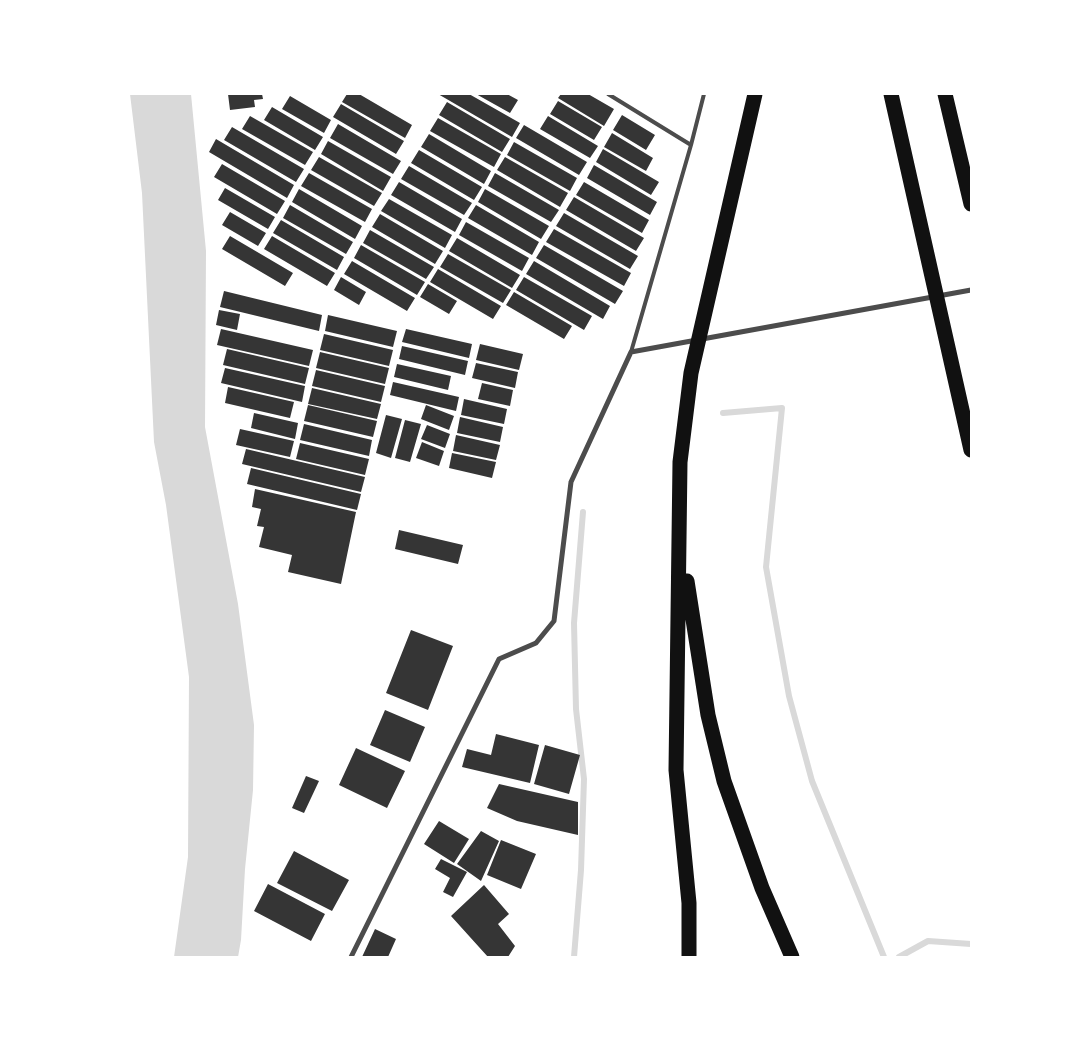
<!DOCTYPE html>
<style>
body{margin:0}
#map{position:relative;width:1065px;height:1051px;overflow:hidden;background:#fff;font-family:"PT Sans",sans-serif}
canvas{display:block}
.frame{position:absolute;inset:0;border:95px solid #fff;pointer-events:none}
</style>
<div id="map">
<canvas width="1065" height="1051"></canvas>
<div class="frame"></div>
</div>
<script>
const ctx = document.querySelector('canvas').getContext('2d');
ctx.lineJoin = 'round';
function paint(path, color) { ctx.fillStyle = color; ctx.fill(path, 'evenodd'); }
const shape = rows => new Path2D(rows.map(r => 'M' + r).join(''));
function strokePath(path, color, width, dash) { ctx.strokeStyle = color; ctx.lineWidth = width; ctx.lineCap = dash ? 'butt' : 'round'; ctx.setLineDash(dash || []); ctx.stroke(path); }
const water = shape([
 [130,94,191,94,206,251,205,427,238,604,254,725,253,790,245,869,241,940,238,957,174,957,188,857,189,677,166,505,154,442,142,193]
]);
const stream = shape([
 [723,413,782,408,766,567,789,696,812,781,884,957],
 [574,957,581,870,584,779,576,709,574,623,583,512],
 [899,957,928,941,971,944]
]);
const building = shape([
 [228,94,262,94,263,99,254,100,255,107,230,110],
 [347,94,359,94,412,125,405,138,342,102],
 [438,94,469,94,520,123,512,137],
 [476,94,507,94,518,100,510,113],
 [561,94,588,94,614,109,604,126,558,98],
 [290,96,331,120,324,133,282,109],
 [558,101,602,127,594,140,550,114],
 [447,102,510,139,502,152,439,115],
 [341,104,404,141,396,154,333,117],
 [272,107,323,137,315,150,264,120],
 [622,115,655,135,646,150,613,130],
 [250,116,313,152,305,165,242,129],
 [548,116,598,146,590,158,540,129],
 [438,118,501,154,494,167,430,131],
 [338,124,401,161,393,174,330,138],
 [524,125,587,162,579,175,516,138],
 [232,127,304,169,296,182,224,140],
 [612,133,653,158,646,171,604,147],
 [429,134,491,171,484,184,421,147],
 [216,139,294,185,287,198,209,152],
 [328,141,391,177,383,191,321,154],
 [514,142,577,178,570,191,507,155],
 [603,149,659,182,651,195,596,162],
 [419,150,482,187,474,200,411,163],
 [319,157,382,193,374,206,311,170],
 [505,157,568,193,560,207,497,170],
 [222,164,285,201,277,214,214,177],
 [594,165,657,202,650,215,587,178],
 [409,166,472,203,464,215,401,179],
 [309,173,372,209,365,222,301,186],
 [495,173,559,210,551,222,488,186],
 [399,182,462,219,455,232,391,195],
 [584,182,649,220,642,233,576,195],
 [225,188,275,217,268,229,218,200],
 [299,189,362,226,355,239,292,202],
 [485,189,549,226,541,239,478,202],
 [574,197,644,238,636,251,566,210],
 [389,199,452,235,445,248,381,211],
 [290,205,353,242,346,254,283,218],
 [476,205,539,242,532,255,468,218],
 [230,212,266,233,258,246,222,225],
 [564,213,638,256,630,269,556,226],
 [380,214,443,251,435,264,372,227],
 [281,220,344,257,337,270,273,233],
 [466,222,529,258,522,271,459,235],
 [554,229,631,273,624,286,546,242],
 [370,230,434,267,426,279,363,243],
 [230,236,293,273,285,286,222,249],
 [272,236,335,273,327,286,264,249],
 [457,238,520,275,512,288,449,251],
 [361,245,425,282,417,295,354,258],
 [544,245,623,291,615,304,536,258],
 [448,254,511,290,503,303,440,267],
 [352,261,415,298,407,311,344,274],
 [534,261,610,306,603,319,526,274],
 [438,269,501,306,493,319,430,282],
 [341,277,366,292,359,305,334,290],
 [524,277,592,316,584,330,516,290],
 [428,284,457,301,449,314,420,297],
 [224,291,322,315,319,331,220,307],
 [514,292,572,326,564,339,506,305],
 [219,310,240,314,237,330,216,325],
 [328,315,397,331,393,347,325,331],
 [221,329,313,350,309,366,217,345],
 [406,329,472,344,469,358,402,342],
 [324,334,393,350,389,366,320,350],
 [480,344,523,354,519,370,476,360],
 [402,346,468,361,465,375,399,359],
 [227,349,309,368,305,384,223,365],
 [320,352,389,368,385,384,316,368],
 [476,363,518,372,515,388,472,378],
 [397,364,451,376,448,390,394,377],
 [225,368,305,386,302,402,221,383],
 [316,370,385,386,381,402,312,386],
 [393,382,459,397,456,411,390,395],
 [482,383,513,390,510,406,478,399],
 [228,387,294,402,290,418,225,403],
 [312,388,381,404,377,419,308,404],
 [464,399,507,409,504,424,461,415],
 [308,405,377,421,373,437,304,421],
 [426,405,454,416,449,430,421,419],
 [254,413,298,423,295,439,251,428],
 [386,415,402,419,391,458,376,453],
 [460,417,503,427,500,442,457,433],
 [405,420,421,424,410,462,395,458],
 [304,424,372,440,369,456,300,440],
 [427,425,450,434,445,448,421,439],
 [240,429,294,441,290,457,236,445],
 [456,435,500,445,496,460,453,451],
 [422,442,444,451,439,466,416,458],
 [300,443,369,459,365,475,296,459],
 [246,449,365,477,361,492,242,464],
 [452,453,496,462,492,478,449,468],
 [251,468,361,494,357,510,247,484],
 [255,489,356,512,341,584,288,572,292,555,259,547,264,527,257,526,261,509,252,507],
 [399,530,463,545,458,564,395,549],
 [411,630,453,646,428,710,386,693],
 [385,710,425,727,410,762,370,745],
 [496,734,539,745,530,783,462,767,467,749,491,755],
 [545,745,580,755,569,794,534,784],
 [356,748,405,771,387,808,339,785],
 [306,776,319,781,304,813,292,808],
 [499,784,578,802,578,835,517,821,487,808],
 [439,821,469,839,454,863,424,844],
 [481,831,499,841,481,881,457,864],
 [501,840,536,854,521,889,487,875],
 [294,851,349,880,332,911,277,883],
 [441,859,467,872,453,897,443,892,450,878,435,869],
 [268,884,325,914,311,941,254,911],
 [484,885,509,914,498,924,515,946,508,957,488,957,451,916],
 [375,929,396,939,388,957,362,957]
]);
const service = shape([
 [608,94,691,145,631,352],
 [691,145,704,94]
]);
const minor = shape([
 [351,957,499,659,536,643,554,621,571,482,631,352,971,290]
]);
const motorway = shape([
 [891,94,971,450],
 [945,94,971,204],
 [687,581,708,715,724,781,762,888,792,957],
 [689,957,689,903,676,770,680,462,691,373,755,94]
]);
paint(water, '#d9d9d9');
strokePath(stream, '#d9d9d9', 6);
paint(building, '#353535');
strokePath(service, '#4c4c4c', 4);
strokePath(minor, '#4c4c4c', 5);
strokePath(motorway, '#111', 15);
</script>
